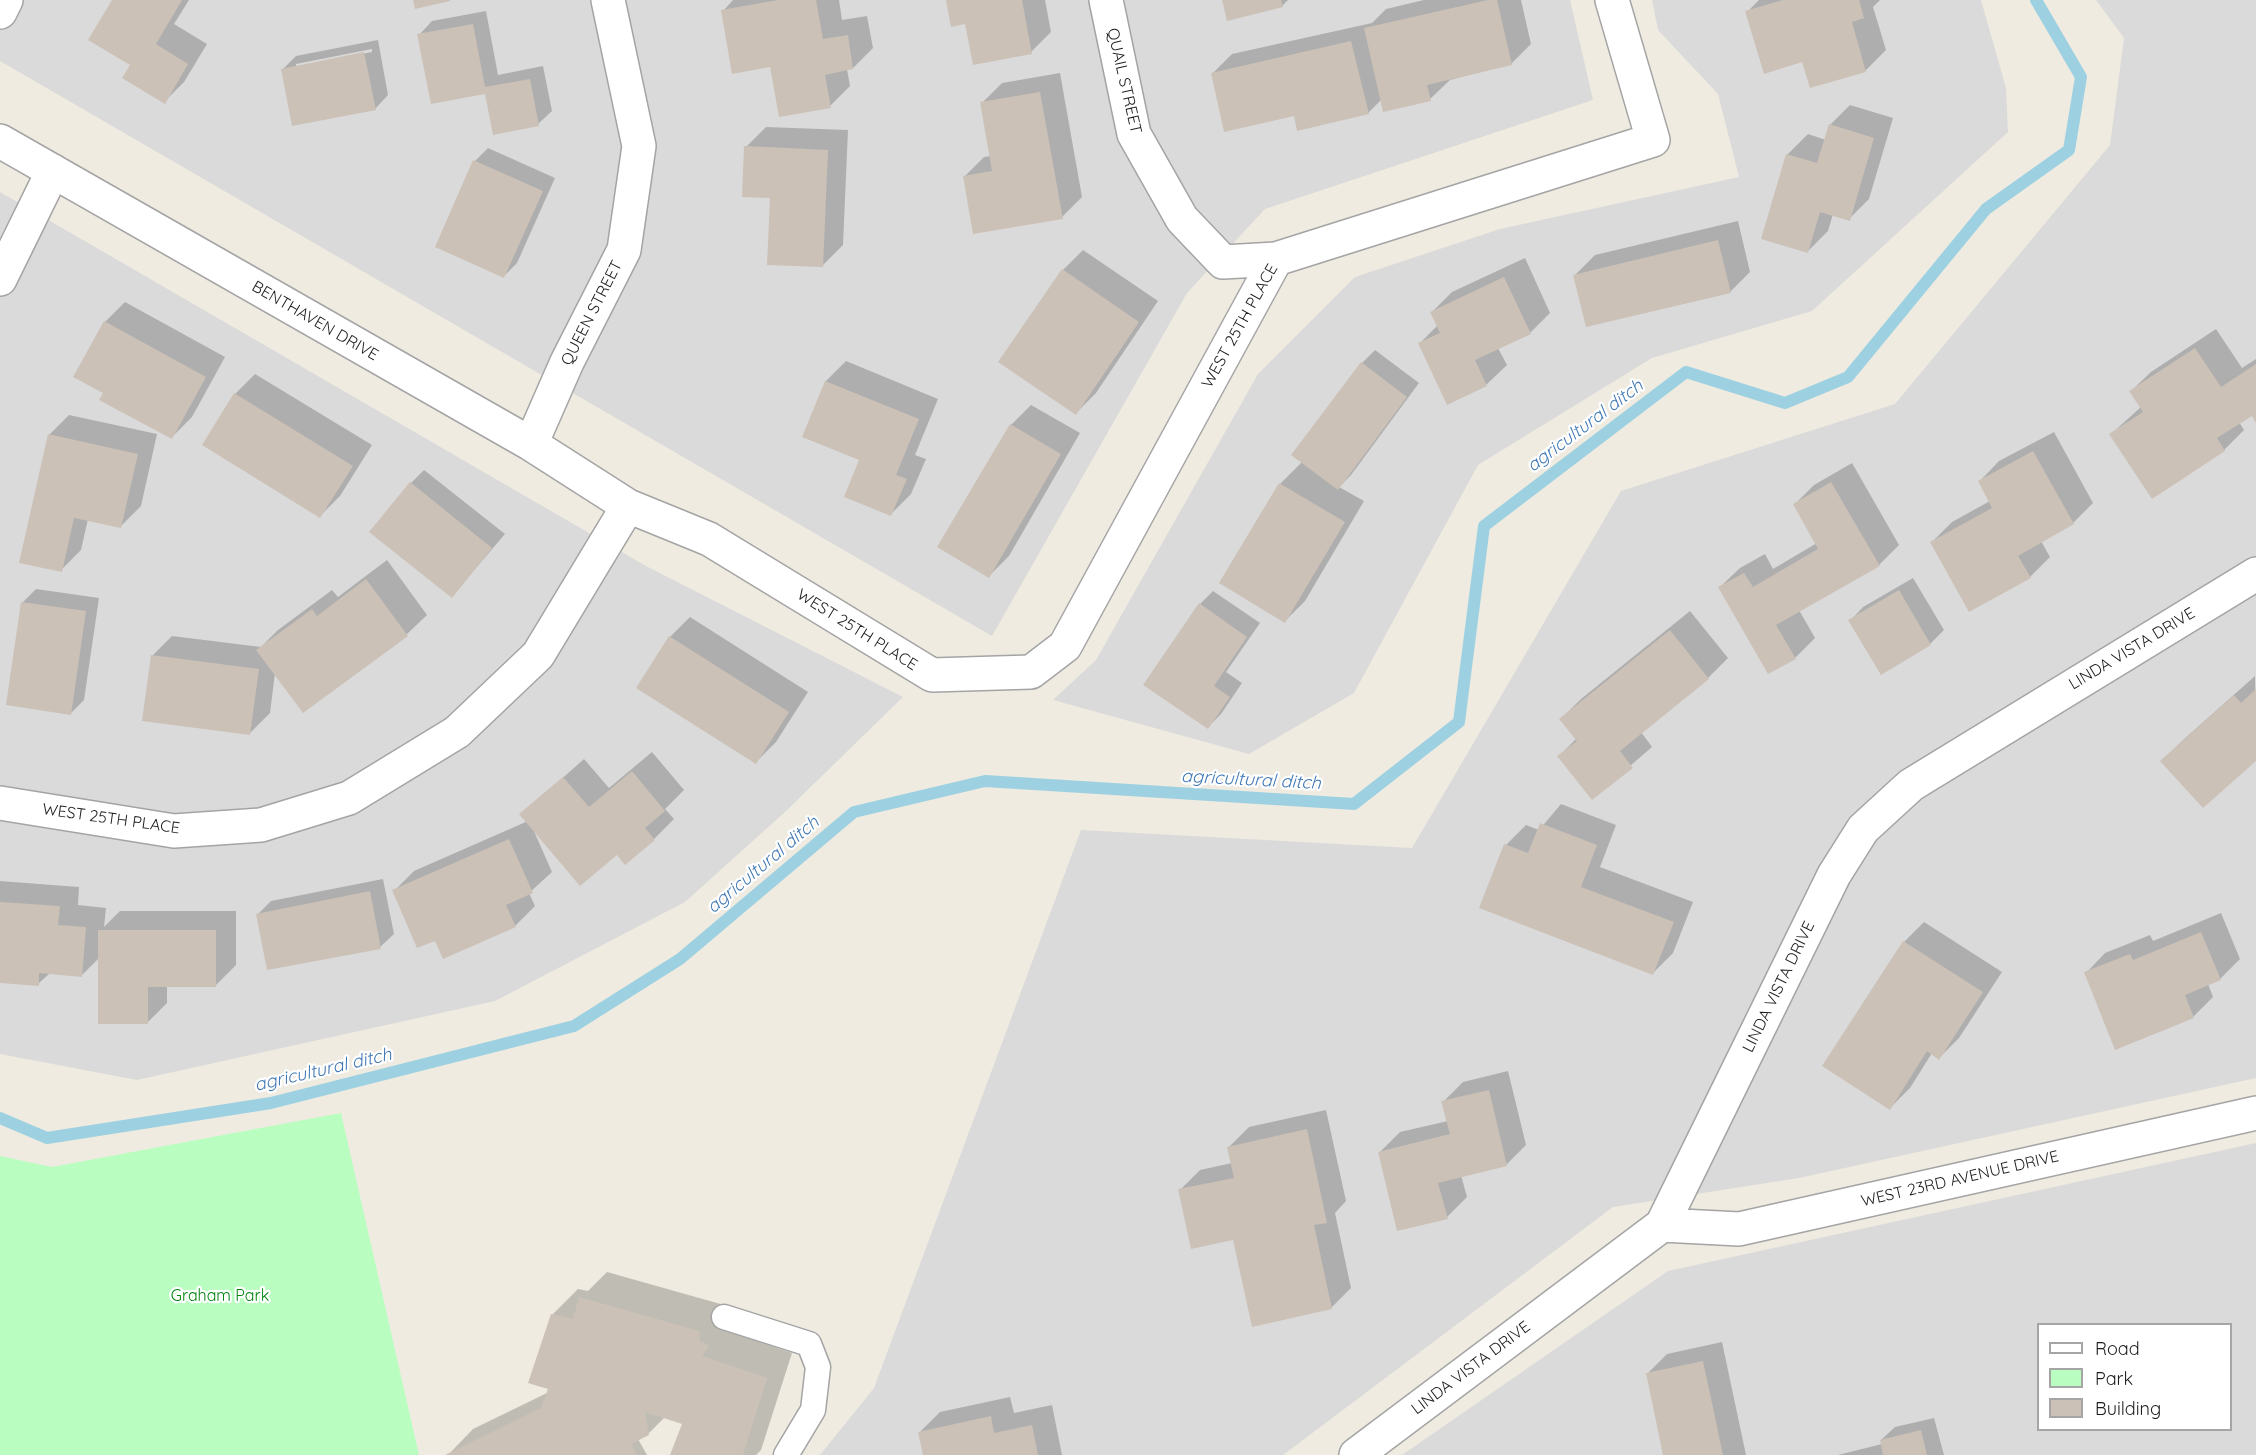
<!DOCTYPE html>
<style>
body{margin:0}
#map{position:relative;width:2256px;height:1455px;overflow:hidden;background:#efebe1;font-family:Quicksand,sans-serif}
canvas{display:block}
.legend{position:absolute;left:2037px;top:1323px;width:195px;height:108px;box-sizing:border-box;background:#fff;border:2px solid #a5a5a5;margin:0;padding:8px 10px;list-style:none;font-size:18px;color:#1d1d1d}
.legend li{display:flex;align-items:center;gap:12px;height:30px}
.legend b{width:30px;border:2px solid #a5a5a5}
</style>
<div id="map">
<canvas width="2256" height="1455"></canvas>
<ul class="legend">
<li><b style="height:8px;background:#fff"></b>Road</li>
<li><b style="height:16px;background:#b9fec0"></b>Park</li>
<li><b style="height:16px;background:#cbc1b7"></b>Building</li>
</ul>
</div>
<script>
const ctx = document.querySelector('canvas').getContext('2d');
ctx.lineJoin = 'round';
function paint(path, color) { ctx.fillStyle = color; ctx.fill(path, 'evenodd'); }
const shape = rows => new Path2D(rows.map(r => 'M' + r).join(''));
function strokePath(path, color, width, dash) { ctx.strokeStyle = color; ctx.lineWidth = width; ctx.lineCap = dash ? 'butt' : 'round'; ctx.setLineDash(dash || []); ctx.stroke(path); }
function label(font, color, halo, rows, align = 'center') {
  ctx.font = font + ' Quicksand,sans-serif'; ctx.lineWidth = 4.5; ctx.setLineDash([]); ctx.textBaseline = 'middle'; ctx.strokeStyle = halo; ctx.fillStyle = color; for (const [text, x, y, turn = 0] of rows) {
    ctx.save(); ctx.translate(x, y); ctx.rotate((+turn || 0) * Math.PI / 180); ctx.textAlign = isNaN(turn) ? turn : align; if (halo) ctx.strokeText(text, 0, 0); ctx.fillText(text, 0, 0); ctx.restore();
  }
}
const residential = shape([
 [0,0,1570,0,1593,100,1265,209,1187,293,992,636,0,61],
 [1652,0,1981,0,2006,88,2008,132,1812,311,1652,358,1478,465,1354,693,1249,754,1053,700,1096,660,1258,374,1355,277,1500,229,1739,177,1718,94,1658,30],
 [2096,0,2256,0,2256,1078,1799,1178,1613,1207,1283,1455,820,1455,874,1388,1081,830,1412,848,1621,491,1895,404,2110,145,2124,38],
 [0,192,646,566,903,697,785,812,685,902,495,1001,137,1080,0,1054],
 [2256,1143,2256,1455,1402,1455,1668,1271],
 [2038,1324,2230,1324,2230,1430,2038,1430]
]);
const park = shape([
 [341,1113,419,1455,0,1455,0,1156,52,1167]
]);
const shadow = shape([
 [114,0,189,0,174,24,207,44,184,82,164,102,132,64],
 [733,0,839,0,842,20,867,16,873,48,853,68,847,69,850,86,830,106,771,66,723,11],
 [947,0,1045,0,1051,32,1031,52,966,22],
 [1223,0,1288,0,1282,6],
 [1424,0,1521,0,1531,44,1511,64,1450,80,1430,99,1382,99,1368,113,1295,114,1212,74,1232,54,1372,23,1386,9],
 [1759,0,1880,0,1873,7,1886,50,1866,70,1811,87,1803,60,1747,12],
 [486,11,498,75,543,66,552,111,538,124,486,93,419,35,432,21],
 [378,40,388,95,375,109,283,69,296,56],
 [372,49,372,52,296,67,296,64],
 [1060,73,1082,197,1062,217,964,177,984,157,991,156,982,103,1002,83],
 [1850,105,1893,118,1869,199,1849,219,1833,214,1828,231,1808,251,1763,238,1788,154,1808,134,1826,140,1830,125],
 [766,127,848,130,843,245,823,265,772,197,746,147],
 [488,148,555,178,517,263,504,276,475,161],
 [1738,221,1750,272,1730,292,1575,275,1595,255],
 [1083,250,1158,301,1096,393,1076,413,1063,270],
 [1525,258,1550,313,1530,333,1498,348,1507,365,1487,384,1448,403,1420,343,1438,325,1432,312,1452,292],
 [125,302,225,357,192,417,172,437,105,393,105,322],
 [2216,329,2242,368,2256,359,2256,420,2252,414,2239,422,2244,430,2224,450,2111,434,2141,407,2131,391,2151,372],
 [1375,350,1419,383,1351,475,1339,487,1364,501,1305,601,1285,621,1221,582,1280,484,1302,462,1362,363],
 [846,361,938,399,915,455,926,459,911,494,891,514,861,459,804,436,826,381],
 [255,374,372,445,340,496,320,516,204,445,235,394],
 [1031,405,1080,433,1009,556,989,576,1011,425],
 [69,415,157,434,141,506,121,526,88,519,81,550,61,570,49,435],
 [2054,432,2093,503,2073,523,2041,541,2050,557,2030,577,1932,542,1952,522,1990,501,1980,481,1999,461],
 [1852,463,1899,545,1879,565,1799,610,1815,638,1795,658,1720,587,1740,568,1765,554,1773,569,1817,543,1794,505,1814,485],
 [424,470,505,534,452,596,411,483],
 [387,560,427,615,407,634,303,711,275,673,270,713,250,733,152,656,172,636,261,647,278,630,332,590,338,597],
 [1913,578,1944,630,1930,644,1882,673,1850,621,1863,607],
 [36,589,99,598,84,700,71,713,22,603],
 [1213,591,1260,623,1226,672,1242,683,1221,714,1208,727,1200,604],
 [1690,611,1728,658,1708,678,1641,732,1652,747,1593,798,1559,756,1577,738,1561,719,1581,699],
 [690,617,808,692,776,742,756,762,670,637],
 [2255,676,2256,759,2162,761,2182,741],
 [652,752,684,790,665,809,674,819,654,839,617,853,533,829,552,872,529,893,535,906,515,926,436,939,394,891,414,871,528,821,522,814,584,759,609,788],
 [1561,804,1616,825,1600,867,1693,902,1673,953,1653,973,1506,845,1526,825,1539,830],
 [383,879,394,934,380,947,258,914,271,901],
 [0,881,79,887,78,905,106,908,104,927,120,911,236,911,236,965,216,985,167,986,167,1003,147,1023,100,957,82,975,50,973,38,984,0,982],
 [2221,913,2240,959,2220,979,2208,984,2213,997,2193,1017,2086,973,2105,953,2150,935,2153,941],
 [1924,922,2002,972,1959,1038,1939,1058,1932,1053,1910,1088,1890,1108,1904,942],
 [1508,1071,1526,1145,1506,1165,1461,1175,1467,1197,1447,1217,1380,1152,1400,1132,1448,1121,1443,1102,1463,1082],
 [1326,1110,1346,1201,1335,1213,1351,1288,1331,1308,1234,1238,1180,1190,1200,1170,1232,1163,1229,1147,1249,1127],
 [607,1272,724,1305,726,1330,792,1353,761,1450,756,1455,675,1455,684,1423,665,1417,648,1434,638,1439,647,1455,448,1455,473,1429,549,1392,552,1315,578,1289,588,1291],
 [1722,1342,1746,1455,1664,1455,1647,1374,1667,1354],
 [1010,1397,1014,1413,1052,1405,1062,1455,924,1455,920,1432,940,1412],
 [1934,1418,1944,1455,1838,1455,1882,1444,1881,1440,1895,1427]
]);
const stream = shape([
 [0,1118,47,1138,271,1103,574,1026,680,959,854,812,985,781,1354,804,1459,722,1484,526,1686,372,1785,403,1848,377,1986,209,2069,150,2081,77,2036,0]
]);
const building = shape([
 [112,0,182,0,156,44,188,64,165,104,122,78,130,65,88,40],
 [413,0,450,0,450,1,415,9],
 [778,0,816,0,823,39,848,35,853,69,825,75,831,108,779,117,770,67,732,74,721,10],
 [946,0,1022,0,1032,54,973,65,965,24,951,27],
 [1222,0,1281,0,1283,7,1227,21],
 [1488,0,1497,0,1512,65,1427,85,1431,101,1383,112,1364,28],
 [1783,0,1859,0,1864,18,1852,22,1866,72,1810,88,1802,62,1764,74,1745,11],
 [473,24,485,87,530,79,539,126,493,135,485,94,431,104,417,34],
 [1351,41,1369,114,1297,131,1294,116,1224,132,1211,73],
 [364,52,376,110,292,126,281,69],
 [1040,92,1063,219,973,234,963,176,992,171,980,102],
 [1829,124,1874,138,1850,221,1820,212,1808,253,1761,239,1786,154,1817,163],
 [744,146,828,150,823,267,767,265,770,198,742,197],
 [473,160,543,191,504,278,435,247],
 [1718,240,1731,293,1586,327,1573,275],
 [1062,269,1139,322,1076,415,998,362],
 [1504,277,1531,334,1475,360,1487,386,1447,405,1418,343,1440,333,1430,312],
 [104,321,206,377,172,439,99,400,103,393,73,377],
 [2195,348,2221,387,2256,364,2256,423,2252,416,2217,438,2225,451,2152,499,2109,434,2143,412,2129,391],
 [1361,362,1407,397,1338,490,1291,455],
 [825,381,919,419,896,475,907,479,891,516,844,497,859,460,802,437],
 [234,393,353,466,320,518,202,445],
 [1010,424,1061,454,989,578,937,547],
 [48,434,138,454,121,528,74,518,62,572,19,563],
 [2033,451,2074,524,2018,556,2031,578,1969,612,1930,542,1992,508,1978,481],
 [410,482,492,548,452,598,369,532],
 [1831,482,1880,566,1776,625,1796,659,1768,674,1718,587,1744,573,1753,587,1818,549,1793,504],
 [1279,483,1345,522,1285,623,1219,583],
 [366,579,408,636,303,713,256,650,312,609,317,616],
 [1899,590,1931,645,1881,675,1848,620],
 [21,602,86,611,71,715,6,705],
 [1199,603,1247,637,1214,686,1230,697,1208,729,1143,685],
 [1670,630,1709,679,1620,751,1633,768,1592,800,1557,756,1577,741,1559,719],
 [669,636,789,712,756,764,636,688],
 [151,655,259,669,250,735,142,721],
 [2256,689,2256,761,2203,808,2160,761,2234,695,2241,703],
 [632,771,665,811,645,828,655,840,625,865,617,855,580,886,519,814,563,777,589,807],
 [1540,823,1597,845,1581,887,1674,922,1653,975,1479,908,1504,844,1528,853],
 [509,839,533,893,506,905,516,927,443,959,435,941,417,948,392,890],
 [370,891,381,949,267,970,256,914],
 [0,902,60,906,58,925,86,927,82,977,39,973,39,986,0,983],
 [98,930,216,930,216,987,148,987,148,1024,98,1024],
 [2201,932,2221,980,2185,995,2194,1018,2115,1050,2084,972,2130,954,2133,960],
 [1903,941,1983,992,1939,1060,1927,1051,1890,1110,1822,1066],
 [1489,1090,1507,1166,1438,1183,1448,1219,1397,1231,1378,1152,1450,1134,1441,1101],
 [1307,1129,1327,1223,1314,1225,1332,1309,1252,1327,1233,1240,1191,1249,1178,1189,1234,1178,1227,1147],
 [579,1297,699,1331,700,1341,709,1346,702,1356,767,1378,743,1455,670,1455,682,1424,645,1412,649,1435,631,1444,637,1455,445,1455,541,1408,548,1389,528,1383,551,1314,573,1319],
 [1703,1361,1723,1455,1663,1455,1646,1373],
 [991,1416,994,1433,1032,1425,1038,1455,923,1455,918,1432],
 [1921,1430,1927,1455,1883,1455,1880,1440]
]);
const service = shape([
 [724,1317,809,1344,818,1367,813,1410,786,1455]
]);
const minor = shape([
 [1106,0,1134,134,1182,219,1223,262,1276,259],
 [0,12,6,0],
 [0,141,531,444,628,506],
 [0,279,53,171],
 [531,444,567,362,624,250,639,146,608,0],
 [0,803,174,831,261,825,349,798,457,732,538,655,628,506,709,539,932,675,1031,672,1065,646,1276,259,1653,140,1612,0],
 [1662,1225,1739,1229,2256,1113],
 [1356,1455,1662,1225,1834,875,1863,829,1911,785,2256,574]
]);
const streetNames = [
 ["QUAIL STREET",1124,81,77],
 ["QUEEN STREET",592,313,-63],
 ["BENTHAVEN DRIVE",315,321,30],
 ["WEST 25TH PLACE",1240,326,-61],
 ["WEST 25TH PLACE",857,630,32],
 ["LINDA VISTA DRIVE",2132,649,-31],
 ["WEST 25TH PLACE",111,819,8],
 ["LINDA VISTA DRIVE",1779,987,-64],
 ["WEST 23RD AVENUE DRIVE",1960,1179,-13],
 ["LINDA VISTA DRIVE",1471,1368,-37]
];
const parkNames = [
 ["Graham Park",220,1296]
];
const waterNames = [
 ["agricultural ditch",1585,426,-37],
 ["agricultural ditch",1251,780,3],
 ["agricultural ditch",763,865,-40],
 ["agricultural ditch",323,1070,-13]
];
paint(residential, '#dbdada');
paint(park, '#b9fec0');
paint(shadow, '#0003');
strokePath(stream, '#9dd1e1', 12);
paint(building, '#cbc1b7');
strokePath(service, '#a4a4a4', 27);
strokePath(minor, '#a4a4a4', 36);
strokePath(service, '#fff', 24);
strokePath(minor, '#fff', 33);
label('16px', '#1d1d1d', '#fff', streetNames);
label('16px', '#01840e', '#fff', parkNames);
label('italic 18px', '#4179b5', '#fff', waterNames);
</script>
